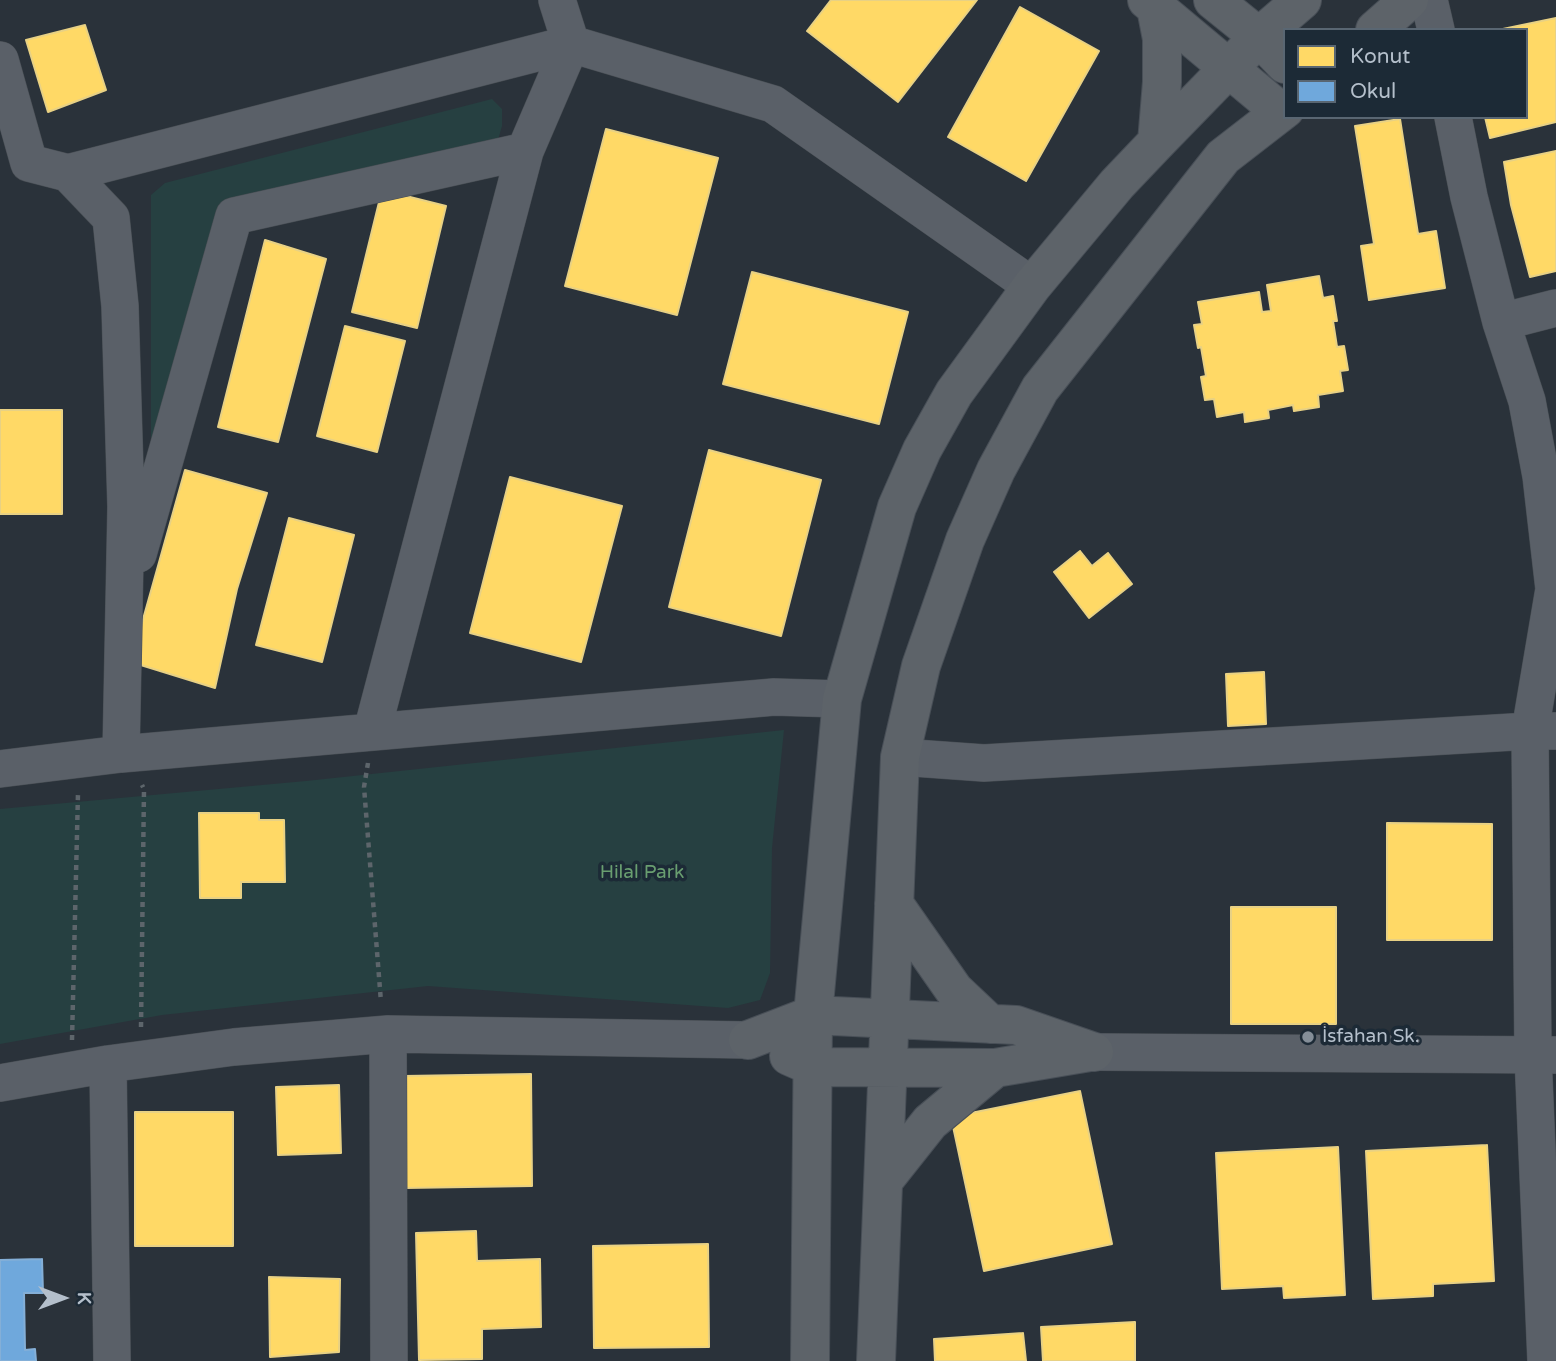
<!DOCTYPE html>
<meta charset="utf-8">
<style>
body{margin:0}
#map{position:relative;width:1556px;height:1361px;overflow:hidden;background:#2a323a;font-family:"Varela Round",sans-serif}
canvas{display:block}
.legend{position:absolute;left:1283px;top:28px;width:245px;height:91px;box-sizing:border-box;background:#1c2a36;border:2px solid #596672;margin:0;padding:9px 12px;list-style:none;font-size:21px;color:#b4bfcb}
.legend li{display:flex;align-items:center;gap:14px;height:35px}
.legend b{width:35px;border:2px solid #596672}
.north{position:absolute;left:28px;top:1263px;width:70px;height:70px;-webkit-text-stroke:5px #1c2a36;paint-order:stroke;rotate:90deg;font-size:19px;font-weight:700;line-height:28px;text-align:center;color:#b4bfcb}
.north::after{content:'';display:block;margin:auto;width:24px;height:32px;background:#b4bfcb;clip-path:polygon(50% 0,100% 100%,50% 72%,0 100%)}
</style>
<div id="map">
<canvas width="1556" height="1361"></canvas>
<ul class="legend">
<li><b style="height:19px;background:#ffd966"></b>Konut</li>
<li><b style="height:19px;background:#6fa8dc"></b>Okul</li>
</ul>
<div class="north">K</div>
</div>
<script>
const ctx = document.querySelector('canvas').getContext('2d');
ctx.lineJoin = 'round';
function paint(path, color) { ctx.fillStyle = color; ctx.fill(path, 'evenodd'); }
const shape = rows => new Path2D(rows.map(r => 'M' + r).join(''));
function strokePath(path, color, width, dash) { ctx.strokeStyle = color; ctx.lineWidth = width; ctx.lineCap = dash ? 'butt' : 'round'; ctx.setLineDash(dash || []); ctx.stroke(path); }
function label(font, color, halo, rows, align = 'center') {
  ctx.font = font + ' "Varela Round",sans-serif'; ctx.lineWidth = 7; ctx.setLineDash([]); ctx.textBaseline = 'middle'; ctx.strokeStyle = halo; ctx.fillStyle = color; for (const [text, x, y, turn = 0] of rows) {
    ctx.save(); ctx.translate(x, y); ctx.rotate((+turn || 0) * Math.PI / 180); ctx.textAlign = isNaN(turn) ? turn : align; if (halo) ctx.strokeText(text, 0, 0); ctx.fillText(text, 0, 0); ctx.restore();
  }
}
const green = shape([
 [492,99,502,109,502,126,494,154,229,230,151,444,151,195,165,183],
 [784,730,772,848,770,973,760,1000,728,1008,428,986,162,1015,0,1044,0,809,306,781]
]);
const homes = shape([
 [831,0,977,0,898,102,807,31,831,0],
 [1020,7,1099,51,1026,181,948,137,1020,7],
 [1556,18,1556,122,1490,138,1485,117,1526,117,1526,30,1498,30,1556,18],
 [85,25,106,90,48,112,26,40,85,25],
 [1400,119,1418,234,1436,231,1445,288,1369,300,1361,246,1374,244,1355,126,1400,119],
 [606,129,718,158,677,315,565,286,606,129],
 [1556,151,1556,271,1530,277,1511,205,1504,162,1556,151],
 [382,190,446,206,417,328,352,312,382,190],
 [265,240,326,259,278,442,218,427,265,240],
 [752,272,908,312,879,424,723,384,752,272],
 [1319,276,1323,298,1333,296,1337,321,1333,321,1337,347,1344,346,1348,370,1340,371,1343,391,1318,395,1319,407,1294,411,1293,405,1268,410,1269,418,1245,422,1244,412,1217,417,1214,399,1205,400,1201,377,1206,376,1201,347,1198,348,1194,325,1202,324,1198,302,1259,292,1262,312,1271,311,1267,285,1319,276],
 [345,326,405,341,377,452,317,436,345,326],
 [0,410,62,410,62,514,0,514,0,410],
 [709,450,821,480,781,636,669,607,709,450],
 [185,470,267,493,237,589,215,688,131,662,185,470],
 [510,477,622,506,581,662,470,633,510,477],
 [289,518,354,535,322,662,256,645,289,518],
 [1080,551,1092,566,1108,553,1132,584,1089,618,1054,572,1080,551],
 [1264,672,1266,724,1228,726,1226,674,1264,672],
 [199,813,259,813,259,820,284,820,285,882,241,882,241,898,200,898,199,813],
 [1387,823,1492,824,1492,940,1387,940,1387,823],
 [1231,907,1336,907,1336,1024,1231,1024,1231,907],
 [531,1074,532,1186,405,1188,404,1076,531,1074],
 [339,1085,341,1153,278,1155,276,1087,339,1085],
 [1080,1091,1112,1244,984,1271,951,1117,1080,1091],
 [135,1112,233,1112,233,1246,135,1246,135,1112],
 [1487,1145,1494,1281,1433,1284,1433,1296,1373,1299,1366,1151,1487,1145],
 [1338,1147,1345,1295,1284,1298,1283,1286,1222,1289,1216,1153,1338,1147],
 [476,1231,477,1261,540,1259,541,1327,482,1329,482,1359,419,1360,416,1233,476,1231],
 [708,1244,709,1347,594,1348,593,1246,708,1244],
 [269,1277,340,1279,339,1352,270,1357,269,1277],
 [1135,1322,1135,1361,1043,1361,1041,1327,1135,1322],
 [1023,1333,1026,1361,935,1361,934,1339,1023,1333]
]);
const schools = shape([
 [42,1259,43,1293,24,1293,25,1350,35,1349,36,1361,0,1361,0,1260,42,1259]
]);
const path = shape([
 [368,763,364,787,381,1002],
 [141,1027,144,789,142,785],
 [72,1040,78,793,80,791]
]);
const minor = shape([
 [1429,0,1436,30],
 [0,60,29,163,68,173,111,218,120,306,126,507,121,754],
 [1453,117,1469,197,1501,322,1527,401,1541,476,1554,589,1530,731,1533,1056,1546,1361],
 [68,173,571,44,773,104,1032,286],
 [1501,322,1556,308],
 [138,554,234,216,525,151],
 [372,731,525,151,571,44,557,0],
 [900,757,984,763,1530,731,1556,731],
 [0,769,121,754,774,697,842,699],
 [388,1034,389,1361],
 [1094,1052,1555,1055],
 [108,1064,112,1361],
 [0,1083,108,1064,234,1047,388,1034,748,1040]
]);
const major = shape([
 [1147,0,1281,112],
 [1213,0,1259,37,1285,64],
 [1156,8,1162,39,1162,82,1157,142],
 [1375,30,1409,0],
 [894,904,954,990,990,1024],
 [748,1040,813,1015,1016,1025,1094,1052],
 [789,1056,814,1067,995,1068,1090,1052],
 [884,1180,930,1122,995,1068],
 [810,1361,813,1015,842,699,897,507,922,450,954,393,1032,286,1117,184,1157,142,1259,37,1302,0],
 [876,1361,900,757,921,666,965,540,996,470,1040,389,1223,157,1285,109]
]);
const markers = [
 [1308,1037,7,"#848e98"]
];
const parkNames = [
 ["Hilal Park",642,873]
];
const poiNames = [
 ["İsfahan Sk.",1322,1037]
];
paint(green, '#264041');
paint(homes, '#ffd966');
strokePath(homes, '#e8d184', 2);
paint(schools, '#6fa8dc');
strokePath(schools, '#84afd7', 2);
strokePath(minor, '#484e54', 38);
strokePath(major, '#484f57', 40);
strokePath(path, '#5d656b', 4.5, [5, 5]);
strokePath(minor, '#5a6068', 37);
strokePath(major, '#5d6369', 38);
for (const [x, y, r, color] of markers) { const dot = new Path2D(); dot.arc(x, y, r, 0, 2 * Math.PI); ctx.fillStyle = color; ctx.fill(dot); strokePath(dot, '#1c2a36', 2.5); }
label('19px', '#699e70', '#1c2a36', parkNames);
label('19px', '#b4bfcb', '#1c2a36', poiNames, 'left');
</script>
